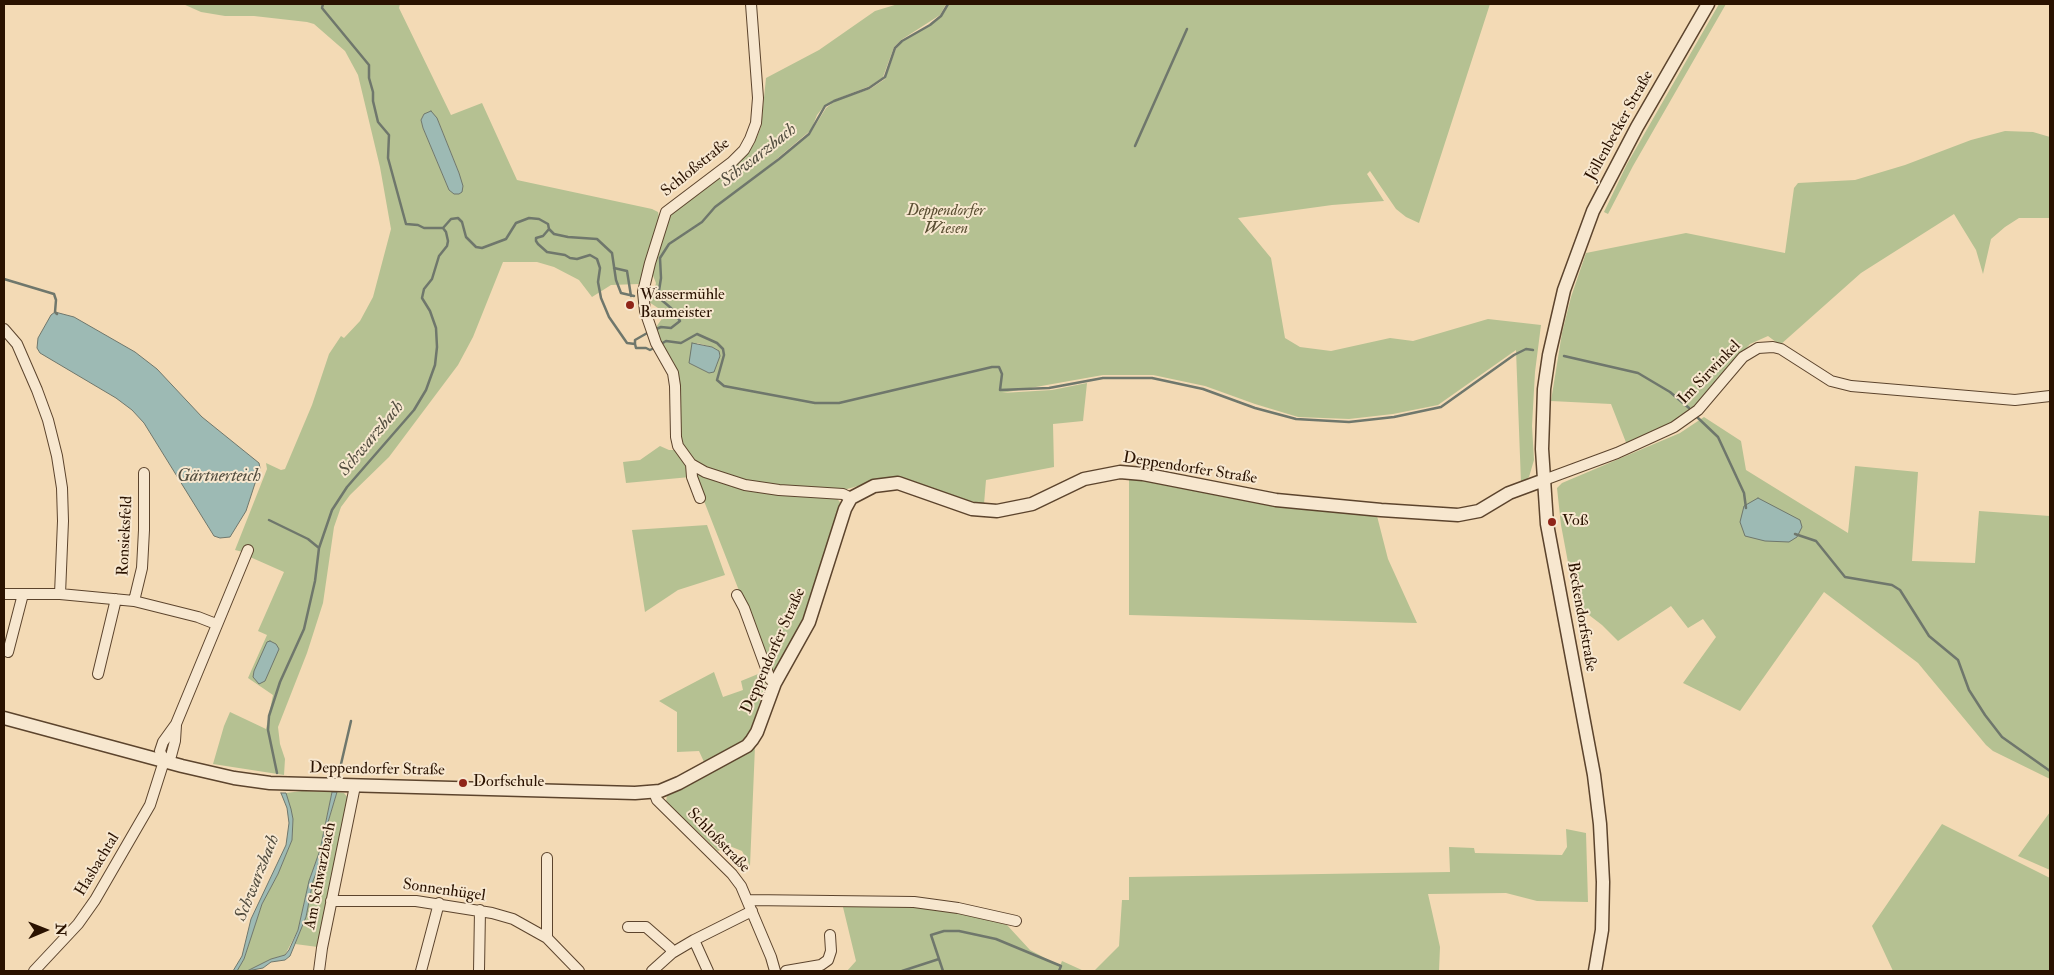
<!DOCTYPE html>
<meta charset="utf-8">
<style>
body{margin:0}
#map{position:relative;width:2054px;height:975px;overflow:hidden;background:#f3dab5;font-family:"IM FELL Double Pica",serif}
canvas{display:block}
.frame{position:absolute;inset:0;border:5px solid #2a1200;pointer-events:none}
.north{position:absolute;left:20px;top:905px;width:50px;height:50px;-webkit-text-stroke:4px #f7e7cf;paint-order:stroke;rotate:89deg;font-size:14px;font-weight:700;line-height:20px;text-align:center;color:#2a1200}
.north::after{content:'';display:block;margin:auto;width:18px;height:22px;background:#2a1200;clip-path:polygon(50% 0,100% 100%,50% 72%,0 100%)}
</style>
<div id="map">
<canvas width="2054" height="975"></canvas>
<div class="frame"></div>
<div class="north">N</div>
</div>
<script>
const ctx = document.querySelector('canvas').getContext('2d');
ctx.lineJoin = 'round';
function paint(path, color) { ctx.fillStyle = color; ctx.fill(path, 'evenodd'); }
const shape = rows => new Path2D(rows.map(r => 'M' + r).join(''));
function strokePath(path, color, width, dash) { ctx.strokeStyle = color; ctx.lineWidth = width; ctx.lineCap = dash ? 'butt' : 'round'; ctx.setLineDash(dash || []); ctx.stroke(path); }
function label(font, color, halo, rows, align = 'center') {
  ctx.font = font + ' "IM FELL Double Pica",serif'; ctx.lineWidth = 4; ctx.setLineDash([]); ctx.textBaseline = 'middle'; ctx.strokeStyle = halo; ctx.fillStyle = color; for (const [text, x, y, turn = 0] of rows) {
    ctx.save(); ctx.translate(x, y); ctx.rotate((+turn || 0) * Math.PI / 180); ctx.textAlign = isNaN(turn) ? turn : align; if (halo) ctx.strokeText(text, 0, 0); ctx.fillText(text, 0, 0); ctx.restore();
  }
}
const green = shape([
 [183,4,400,4,399,8,451,115,482,103,517,180,652,209,658,212,659,217,639,284,611,285,592,297,579,280,554,267,537,262,503,262,473,337,458,365,389,457,350,495,341,507,334,527,323,603,307,653,278,727,280,744,285,759,284,775,213,764,224,726,230,712,266,729,273,695,248,678,267,635,258,631,284,572,250,557,251,554,235,550,267,469,266,463,281,470,285,469,312,405,329,354,341,336,344,338,360,321,373,297,391,229,380,167,358,75,345,51,314,24,307,22,254,16,225,16,201,12],
 [424,114,437,118,459,173,462,192,449,190,423,128,421,120],
 [898,4,946,4,940,15,901,40,894,47,883,77,870,86,834,100,824,106,817,115,811,130,766,168,766,170,810,134,826,108,835,101,870,89,885,79,896,49,903,41,931,25,941,17,949,4,1490,4,1419,223,1406,217,1396,209,1370,171,1367,174,1384,201,1332,205,1238,218,1271,258,1285,338,1300,347,1331,351,1390,338,1413,341,1488,319,1541,325,1535,372,1532,426,1534,460,1529,477,1521,483,1516,350,1438,405,1393,414,1349,419,1298,417,1255,404,1205,386,1153,375,1103,375,1002,393,1052,390,1087,383,1083,421,1053,424,1054,467,986,480,984,504,951,497,910,480,887,478,847,489,780,486,746,481,704,467,694,460,683,445,680,437,678,378,674,363,663,347,656,327,664,316,661,310,649,302,648,299,650,288,655,287,656,283,652,273,669,215,741,159,754,144,761,127,766,78,819,50,875,11],
 [697,343,712,347,719,351,720,356,713,372,709,373,689,363],
 [1719,4,1726,4,1633,166,1608,214,1604,212,1627,164],
 [2005,131,2033,132,2050,137,2050,218,2019,218,2005,227,1991,239,1983,274,1976,250,1954,214,1861,273,1780,345,1768,336,1750,344,1701,401,1689,411,1667,426,1627,445,1611,404,1551,401,1562,333,1571,297,1586,253,1686,233,1785,253,1794,188,1798,183,1855,180,1905,165,1971,140],
 [1704,417,1741,441,1746,470,1848,533,1855,466,1918,472,1912,561,1975,563,1979,511,2050,516,2050,779,1993,751,1986,745,1918,663,1824,592,1740,711,1683,683,1716,637,1703,619,1688,628,1671,606,1618,641,1602,625,1576,605,1561,525,1557,488,1562,483,1680,433],
 [660,446,669,450,675,450,687,467,690,477,626,483,623,462,640,460],
 [697,472,717,482,744,488,836,497,842,505,807,616,772,675,695,478],
 [1129,478,1272,506,1377,516,1388,559,1417,623,1129,615],
 [707,525,725,575,678,590,645,612,632,530],
 [714,672,723,697,743,690,741,681,763,672,766,682,749,737,705,764,699,751,677,752,677,712,659,701],
 [755,746,750,866,742,851,727,845,718,851,666,802,667,795],
 [302,791,332,792,320,850,309,881,298,930,285,955,271,959,247,971,237,971,244,959,262,904,278,874,292,840,293,819,286,793],
 [337,792,344,793,348,798,318,947,295,944,306,917,313,881,323,856,326,830],
 [2050,812,2050,870,2018,856],
 [1942,824,2050,878,2050,971,1893,971,1872,926],
 [1566,829,1586,833,1588,902,1537,901,1506,893,1428,894,1440,947,1439,971,1094,971,1119,946,1122,900,1129,900,1129,877,1450,872,1449,847,1474,848,1475,853,1562,855,1567,847],
 [842,903,925,907,987,918,1007,925,1030,950,1060,966,1062,961,1084,971,847,971,856,961]
]);
const water = shape([
 [431,111,437,118,459,173,463,186,462,192,459,194,454,194,449,190,423,128,421,120,424,114,431,111],
 [55,312,74,317,135,352,157,369,202,417,259,463,260,468,246,511,230,537,220,538,214,536,144,423,132,410,116,398,40,353,37,348,38,338,51,315,55,312],
 [692,343,712,347,719,351,720,356,714,372,709,373,689,363,692,343],
 [1758,498,1800,520,1802,527,1797,537,1789,542,1765,541,1745,536,1740,522,1744,506,1758,498],
 [270,641,276,644,279,649,265,681,259,684,253,677,254,671,267,642,270,641],
 [332,792,337,792,326,829,323,856,313,881,306,917,290,956,285,960,271,962,263,968,247,971,271,959,285,955,289,950,298,930,309,881,320,850,332,792],
 [281,793,286,793,291,809,293,819,292,840,278,874,262,904,244,959,237,971,233,971,242,956,251,919,286,845,289,823,287,808,281,793]
]);
const stream = shape([
 [323,4,322,8,369,65,369,78,373,92,373,101,378,122,389,135,388,158,406,224,418,225,424,228,443,228],
 [1135,146,1187,29],
 [549,229,543,236,536,238,536,241,538,244,547,252,565,255,570,258,577,259,590,255,597,259,600,268,598,282,601,298,609,317,627,343,635,344,636,348,646,348,650,350,656,347],
 [614,268,627,271,631,296],
 [4,279,54,294,56,300,55,312,57,314],
 [647,295,658,297,661,278,660,258,669,244,702,222,715,207,779,159,809,134,825,106,834,101,869,88,885,77,895,48,902,41,930,25,941,16,948,4],
 [654,330,661,327,671,328,680,321,671,308,658,297],
 [635,344,635,340,649,332],
 [661,344,666,341,681,343,697,334,717,343,723,349,724,355,717,380,724,386,815,403,839,403,992,367,999,367,1002,374,1000,390,1049,388,1103,378,1152,378,1203,389,1255,408,1296,419,1349,422,1394,417,1441,407,1514,355,1526,349,1533,350],
 [1564,356,1638,373,1670,392,1689,408],
 [1697,417,1718,437,1744,493,1746,508],
 [269,520,308,539,319,548],
 [1795,534,1816,541,1845,577,1892,585,1900,590,1929,636,1958,660,1969,690,1985,715,2002,737,2050,771],
 [277,773,268,730,269,716,280,682,304,629,315,581,319,548,332,510,347,487,414,410,426,390,435,365,437,347,436,328,430,311,422,298,424,289,432,279,439,256,447,246,448,241,446,232,443,228,451,219,458,218,462,222,466,237,476,247,482,248,506,239,516,223,529,218,539,219,548,224,549,229,554,234,568,237,597,239,612,253,616,280,621,293,634,296],
 [338,777,351,721],
 [902,971,939,959],
 [943,971,931,935,944,931,959,931,996,939,1061,966,1059,971]
]);
const minor = shape([
 [751,4,758,98,756,123,750,139,744,150,732,162,666,212,650,263,643,292,645,311,656,343,673,373,675,386,676,437,678,446,691,464,705,472,745,485,779,490,843,494,851,498],
 [4,329,17,344,37,390,48,420,57,456,62,488,63,521,60,594],
 [691,464,692,477,700,498],
 [1544,480,1617,453,1674,427,1698,410,1743,357,1758,348,1773,347,1781,349,1831,381,1851,386,2015,400,2050,396],
 [4,594,60,594,134,601,198,617,216,624],
 [737,595,744,608,770,679,775,683],
 [134,601,142,568,144,530,144,473],
 [8,652,23,594],
 [98,674,116,599],
 [164,761,160,751,163,742,176,724,248,550],
 [164,761,171,756,175,741,176,725],
 [654,792,657,800,732,874,741,886,771,957,775,971],
 [547,858,547,938],
 [748,900,914,902,958,908,1016,921],
 [331,901,416,901,492,913,513,919,547,938,579,971],
 [628,927,646,927,670,948,672,953],
 [694,940,708,971],
 [34,971,78,924,95,900,150,805,164,761],
 [319,971,322,948,355,786],
 [421,971,439,903],
 [479,971,480,910],
 [652,971,672,953,694,940,752,911],
 [786,971,821,965,828,960,831,951,830,935]
]);
const tertiary = shape([
 [4,718,182,766,234,778,270,783,635,793,660,791,679,783,747,746,752,740,757,732,775,683,809,622,845,509,851,498,874,486,898,483,972,509,997,511,1032,504,1084,479,1120,472,1143,474,1276,500,1381,510,1458,515,1479,511,1509,493,1544,480],
 [1595,971,1602,930,1603,882,1600,824,1594,775,1547,524,1542,449,1544,389,1549,355,1564,290,1593,211,1637,127,1708,4]
]);
const markers = [
 [630,305,5,"#8f2418"],
 [1552,522,5,"#8f2418"],
 [463,783,5,"#8f2418"]
];
const streetNames = [
 ["Jöllenbecker Straße",1620,126,-61],
 ["Schloßstraße",696,168,-39],
 ["Im Sirwinkel",1710,373,-46],
 ["Deppendorfer Straße",1190,469,9],
 ["Ronsieksfeld",126,536,-87],
 ["Beckendorfstraße",1581,617,80],
 ["Deppendorfer Straße",774,651,-66],
 ["Deppendorfer Straße",377,770,1],
 ["Schloßstraße",718,841,46],
 ["Hasbachtal",98,865,-59],
 ["Am Schwarzbach",321,876,-79],
 ["Sonnenhügel",444,891,8]
];
const parkNames = [
 ["Deppendorfer",946,212],
 ["Wiesen",946,230]
];
const poiNames = [
 ["Wassermühle",640,296],
 ["Baumeister",640,314],
 ["Voß",1562,522],
 ["Dorfschule",473,783]
];
const waterNames = [
 ["Schwarzbach",759,156,-38],
 ["Schwarzbach",372,439,-50],
 ["Gärtnerteich",219,477],
 ["Schwarzbach",258,878,-68]
];
paint(green, '#b5c192');
paint(water, '#9dbab4');
strokePath(water, '#6f776c', 1);
strokePath(stream, '#6f776c', 2.5);
strokePath(minor, '#5c442d', 12);
strokePath(tertiary, '#5c442d', 15);
strokePath(minor, '#f7e7cf', 10);
strokePath(tertiary, '#f7e7cf', 12);
for (const [x, y, r, color] of markers) { const dot = new Path2D(); dot.arc(x, y, r, 0, 2 * Math.PI); ctx.fillStyle = color; ctx.fill(dot); strokePath(dot, '#f7e7cf', 2); }
label('16px', '#2a1200', '#f7e7cf', streetNames);
label('italic 16px', '#5b4f33', '#f7e7cf', parkNames);
label('16px', '#2a1200', '#f7e7cf', poiNames, 'left');
label('italic 18px', '#524d3f', '#f7e7cf', waterNames);
</script>
